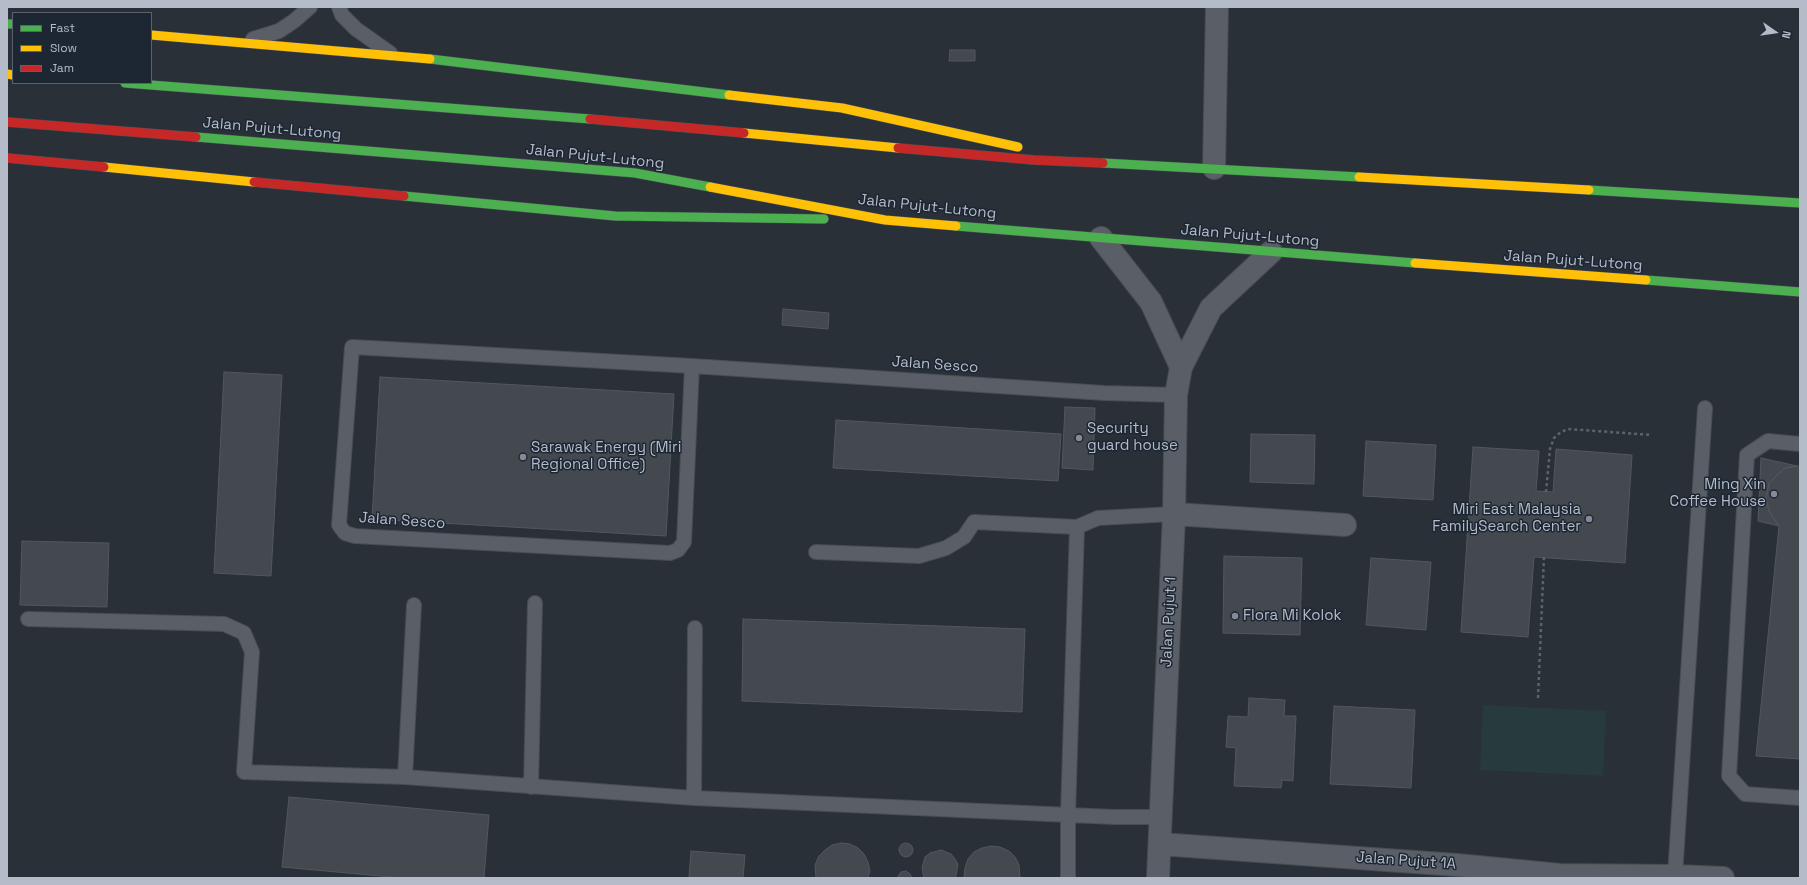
<!DOCTYPE html>
<style>
body{margin:0}
#map{position:relative;width:1807px;height:885px;overflow:hidden;background:#2a3038;font-family:"Space Grotesk",sans-serif}
canvas{display:block}
.frame{position:absolute;inset:0;border:8px solid #b4bcc9;pointer-events:none}
.legend{position:absolute;left:12px;top:12px;width:140px;height:72px;box-sizing:border-box;background:#1d2633;border:1px solid #59626f;margin:0;padding:5px 7px;list-style:none;font-size:12px;color:#b4bcc9}
.legend li{display:flex;align-items:center;gap:8px;height:20px}
.legend b{width:20px;border:1px solid #59626f}
.north{position:absolute;left:1755px;top:12px;width:40px;height:40px;-webkit-text-stroke:3px #1d2633;paint-order:stroke;rotate:103deg;font-size:11px;font-weight:700;line-height:16px;text-align:center;color:#b4bcc9}
.north::after{content:'';display:block;margin:auto;width:14px;height:18px;background:#b4bcc9;clip-path:polygon(50% 0,100% 100%,50% 72%,0 100%)}
</style>
<div id="map">
<canvas width="1807" height="885"></canvas>
<div class="frame"></div>
<ul class="legend">
<li><b style="height:5px;background:#4caf50"></b>Fast</li>
<li><b style="height:5px;background:#ffc107"></b>Slow</li>
<li><b style="height:5px;background:#c62828"></b>Jam</li>
</ul>
<div class="north">N</div>
</div>
<script>
const ctx = document.querySelector('canvas').getContext('2d');
ctx.lineJoin = 'round';
function paint(path, color) { ctx.fillStyle = color; ctx.fill(path, 'evenodd'); }
const shape = rows => new Path2D(rows.map(r => 'M' + r).join(''));
function strokePath(path, color, width, dash) { ctx.strokeStyle = color; ctx.lineWidth = width; ctx.lineCap = dash ? 'butt' : 'round'; ctx.setLineDash(dash || []); ctx.stroke(path); }
function label(font, color, halo, rows, align = 'center') {
  ctx.font = font + ' "Space Grotesk",sans-serif'; ctx.lineWidth = 3; ctx.setLineDash([]); ctx.textBaseline = 'middle'; ctx.strokeStyle = halo; ctx.fillStyle = color; for (const [text, x, y, turn = 0] of rows) {
    ctx.save(); ctx.translate(x, y); ctx.rotate((+turn || 0) * Math.PI / 180); ctx.textAlign = isNaN(turn) ? turn : align; if (halo) ctx.strokeText(text, 0, 0); ctx.fillText(text, 0, 0); ctx.restore();
  }
}
const green = shape([
 [1483,705,1606,711,1603,776,1480,770]
]);
const building = shape([
 [950,50,975,50,975,61,949,61,950,50],
 [783,309,829,313,828,329,782,325,783,309],
 [224,372,282,375,271,576,214,573,224,372],
 [380,377,674,394,666,536,372,519,380,377],
 [1065,407,1095,408,1093,470,1062,468,1065,407],
 [836,420,1061,434,1058,481,833,468,836,420],
 [1251,434,1315,435,1314,484,1250,482,1251,434],
 [1366,441,1436,445,1433,500,1363,496,1366,441],
 [1473,447,1539,451,1536,491,1553,492,1556,449,1632,455,1625,563,1534,557,1528,637,1461,632,1473,447],
 [1761,458,1797,466,1785,468,1769,483,1766,498,1769,511,1779,526,1758,521,1761,458],
 [1797,466,1800,467,1800,759,1756,756,1779,526,1769,511,1766,498,1769,483,1778,474,1785,468,1797,466],
 [22,541,109,543,107,607,20,605,22,541],
 [1224,556,1302,558,1300,635,1223,633,1224,556],
 [1371,558,1431,562,1426,630,1366,625,1371,558],
 [743,619,1025,629,1022,712,742,701,743,619],
 [1249,698,1285,700,1284,716,1296,716,1293,781,1282,780,1281,788,1234,786,1236,748,1226,747,1228,716,1248,717,1249,698],
 [1334,706,1415,710,1411,788,1330,784,1334,706],
 [289,797,489,815,484,878,402,878,282,867,289,797],
 '899 850a7 7 0 1 1 14 0a7 7 0 1 1-14 0Z',
 [841,843,850,844,858,848,864,854,868,862,870,871,868,878,816,878,815,865,819,856,825,850,832,845,841,843],
 [991,846,1000,847,1009,851,1015,857,1019,865,1020,878,964,878,965,868,968,859,974,852,982,848,991,846],
 [941,850,951,854,955,859,958,864,956,876,955,878,924,878,922,868,925,857,930,853,941,850],
 [691,851,745,855,743,878,689,878,691,851],
 [906,871,910,874,912,878,897,878,901,872,906,871]
]);
const path = shape([
 [1546,492,1550,449,1554,438,1561,432,1568,429,1652,435],
 [1538,698,1544,557]
]);
const lane = shape([
 [339,7,342,15,356,29,390,53],
 [253,39,279,31,294,21,310,7],
 [692,366,684,542,678,550,670,553,355,536,345,533,339,525,352,347,692,366,1104,393,1176,395],
 [1800,444,1768,441,1747,455,1729,776,1745,794,1800,798],
 [1077,527,1098,518,1174,514],
 [816,552,919,556,946,548,964,537,974,522,1077,527,1068,814,1068,878],
 [28,619,224,624,244,633,252,652,244,772,405,777,694,798,1114,817,1160,817],
 [405,777,414,605],
 [531,787,535,603],
 [694,798,695,628],
 [1675,876,1705,408]
]);
const street = shape([
 [1214,168,1217,7],
 [1101,238,1151,302,1181,367],
 [1174,514,1345,525],
 [1160,844,1457,865,1560,875,1675,876,1723,878],
 [1158,878,1174,514,1176,395,1181,367,1211,308,1271,252]
]);
const fast = shape([
 [7,24,13,24],
 [430,59,729,95],
 [125,83,590,119],
 [196,137,635,173,710,187],
 [1103,163,1359,177],
 [1589,190,1800,203],
 [404,196,615,216,824,219],
 [956,226,1415,263],
 [1646,280,1800,292]
]);
const slow = shape([
 [151,35,430,59],
 [7,74,13,75],
 [729,95,842,108,1018,147],
 [744,133,898,148],
 [104,167,254,182],
 [1359,177,1589,190],
 [710,187,885,220,956,226],
 [1415,263,1646,280]
]);
const jam = shape([
 [590,119,744,133],
 [7,122,196,137],
 [898,148,1034,160,1103,163],
 [7,158,104,167],
 [254,182,404,196]
]);
const markers = [
 [1079,438,4,"#848b96"],
 [523,457,4,"#848b96"],
 [1774,494,4,"#848b96"],
 [1589,519,4,"#848b96"],
 [1235,616,4,"#848b96"]
];
const streetNames = [
 ["Jalan Pujut-Lutong",272,129,5],
 ["Jalan Pujut-Lutong",595,157,6],
 ["Jalan Pujut-Lutong",927,207,6],
 ["Jalan Pujut-Lutong",1250,236,5],
 ["Jalan Pujut-Lutong",1573,261,4],
 ["Jalan Sesco",935,365,4],
 ["Jalan Sesco",402,521,4],
 ["Jalan Pujut 1",1169,622,-87],
 ["Jalan Pujut 1A",1406,861,4]
];
const poiNames = [
 ["Security",1087,429],
 ["guard house",1087,446],
 ["Sarawak Energy (Miri",531,448],
 ["Regional Office)",531,465],
 ["Ming Xin",1766,485,"right"],
 ["Coffee House",1766,502,"right"],
 ["Miri East Malaysia",1581,510,"right"],
 ["FamilySearch Center",1581,527,"right"],
 ["Flora Mi Kolok",1243,616]
];
paint(green, '#273a3e');
paint(building, '#444950');
strokePath(building, '#52575f', 1);
strokePath(lane, '#484c53', 16);
strokePath(street, '#484c53', 24);
strokePath(fast, '#474c53', 10);
strokePath(slow, '#474c53', 10);
strokePath(jam, '#474c53', 10);
strokePath(path, '#5d636a', 2.5, [3, 3]);
strokePath(lane, '#5a5e66', 14);
strokePath(street, '#5a5e66', 22);
strokePath(fast, '#4caf50', 9);
strokePath(slow, '#ffc107', 9);
strokePath(jam, '#c62828', 9);
for (const [x, y, r, color] of markers) { const dot = new Path2D(); dot.arc(x, y, r, 0, 2 * Math.PI); ctx.fillStyle = color; ctx.fill(dot); strokePath(dot, '#1d2633', 1.5); }
label('15px', '#b4bcc9', '#1d2633', streetNames);
label('15px', '#b4bcc9', '#1d2633', poiNames, 'left');
</script>
